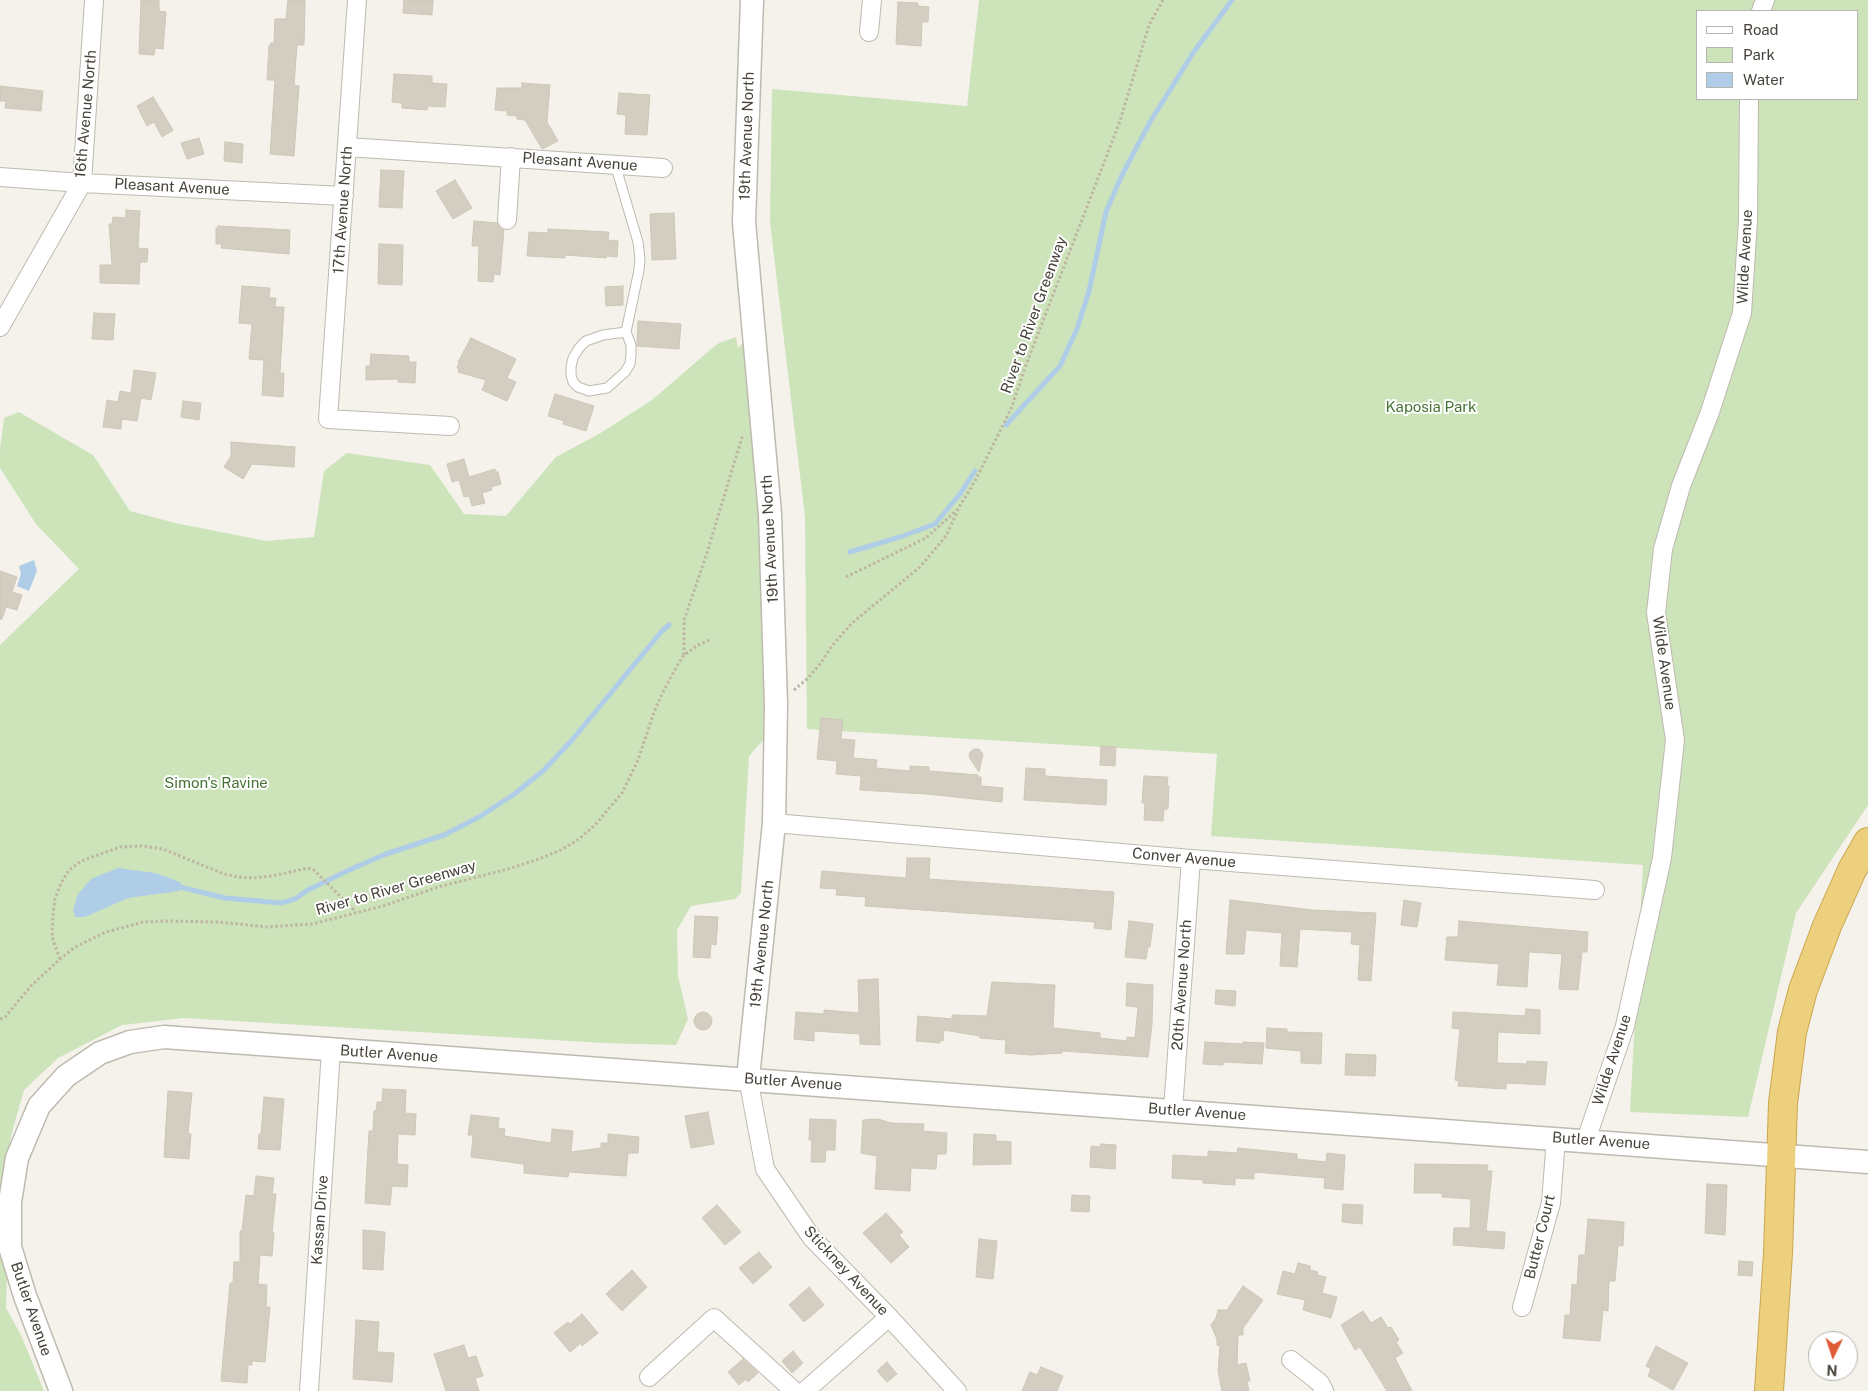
<!DOCTYPE html>
<style>
body{margin:0}
#map{position:relative;width:1868px;height:1391px;overflow:hidden;background:#f4f2eb;font-family:"Public Sans",sans-serif}
canvas{display:block}
.legend{position:absolute;left:1696px;top:10px;width:162px;height:90px;box-sizing:border-box;background:#fff;border:1px solid #b5b4b0;margin:0;padding:6px 9px;list-style:none;font-size:15px;color:#47433a}
.legend li{display:flex;align-items:center;gap:10px;height:25px}
.legend b{width:25px;border:1px solid #b5b4b0}
.north{position:absolute;left:1808px;top:1331px;width:50px;height:50px;box-sizing:border-box;background:#fff;border:1px solid #b5b4b0;border-radius:50%;rotate:184deg;font-size:14px;font-weight:700;line-height:20px;text-align:center;color:#47433a}
.north::after{content:'';display:block;margin:auto;width:18px;height:22px;background:#e05c36;clip-path:polygon(50% 0,100% 100%,50% 72%,0 100%)}
</style>
<div id="map">
<canvas width="1868" height="1391"></canvas>
<ul class="legend">
<li><b style="height:6px;background:#fff"></b>Road</li>
<li><b style="height:14px;background:#cde3ba"></b>Park</li>
<li><b style="height:14px;background:#b0cde8"></b>Water</li>
</ul>
<div class="north">N</div>
</div>
<script>
const ctx = document.querySelector('canvas').getContext('2d');
ctx.lineJoin = 'round';
function paint(path, color) { ctx.fillStyle = color; ctx.fill(path, 'evenodd'); }
const shape = rows => new Path2D(rows.map(r => 'M' + r).join(''));
function strokePath(path, color, width, dash) { ctx.strokeStyle = color; ctx.lineWidth = width; ctx.lineCap = dash ? 'butt' : 'round'; ctx.setLineDash(dash || []); ctx.stroke(path); }
function label(font, color, halo, rows, align = 'center') {
  ctx.font = font + ' "Public Sans",sans-serif'; ctx.lineWidth = 4; ctx.setLineDash([]); ctx.textBaseline = 'middle'; ctx.strokeStyle = halo; ctx.fillStyle = color; for (const [text, x, y, turn = 0] of rows) {
    ctx.save(); ctx.translate(x, y); ctx.rotate((+turn || 0) * Math.PI / 180); ctx.textAlign = isNaN(turn) ? turn : align; if (halo) ctx.strokeText(text, 0, 0); ctx.fillText(text, 0, 0); ctx.restore();
  }
}
const green = shape([
 [979,0,1868,0,1868,805,1796,913,1748,1117,1630,1112,1643,865,1211,836,1217,754,807,729,805,517,770,222,772,89,967,106],
 [1697,11,1857,11,1857,99,1697,99],
 [754,332,775,727,749,756,741,893,735,899,691,906,677,930,678,976,688,1019,676,1045,604,1043,184,1018,122,1025,58,1058,24,1090,11,1136,0,1208,0,645,79,569,36,524,0,468,0,449,4,418,19,412,93,455,130,511,175,523,266,541,314,537,324,471,347,453,430,465,464,514,506,516,556,457,599,434,652,400,717,344,736,337,738,348],
 [0,1250,7,1275,6,1308,21,1335,44,1391,0,1391]
]);
const water = shape([
 [34,560,37,571,29,591,17,586,21,574,19,566],
 [118,868,155,873,180,882,182,887,179,891,128,898,85,917,75,917,73,910,78,894,91,879]
]);
const stream = shape([
 [1006,425,1060,366,1077,329,1089,291,1106,212,1122,175,1150,122,1193,53,1232,0],
 [850,552,900,537,935,524,960,494,975,471],
 [176,886,225,898,281,903,295,899,308,890,349,870,386,854,444,835,479,817,513,795,544,770,572,740,662,631,669,625]
]);
const building = shape([
 [141,0,159,0,159,11,166,12,163,49,155,48,154,55,139,54,141,0],
 [288,0,305,0,304,45,297,45,294,85,299,86,294,156,270,154,275,80,267,80,269,46,271,43,274,43,275,19,286,19,288,0],
 [404,0,433,0,432,15,403,13,404,0],
 [898,2,918,3,918,6,929,7,928,22,922,22,921,46,896,44,898,2],
 [394,74,432,76,432,83,447,84,445,107,428,106,427,110,402,108,402,103,392,102,394,74],
 [522,83,550,85,547,122,558,141,542,149,525,120,517,119,517,116,507,115,507,111,495,110,497,88,522,88,522,83],
 [0,86,43,91,41,111,5,108,6,101,0,101,0,86],
 [619,93,650,95,647,135,625,134,626,115,617,114,619,93],
 [153,97,173,130,162,137,154,122,147,126,137,106,153,97],
 [199,138,204,154,187,159,181,143,199,138],
 [225,142,243,144,242,163,224,161,225,142],
 [381,170,404,171,402,208,379,207,381,170],
 [455,180,472,208,453,219,436,191,455,180],
 [126,210,140,211,138,248,148,249,147,262,140,262,139,284,100,283,100,265,112,265,109,224,112,224,113,217,126,218,126,210],
 [674,213,676,259,652,260,650,214,674,213],
 [474,221,497,223,501,229,504,230,500,275,494,274,493,282,478,281,479,246,472,246,474,221],
 [218,226,290,230,289,254,221,248,222,244,216,244,216,228,218,228,218,226],
 [548,229,609,232,608,240,618,241,617,257,606,256,606,258,565,255,565,258,527,256,529,232,548,233,548,229],
 [379,244,403,245,402,285,378,284,379,244],
 [242,286,270,288,269,298,276,298,275,307,284,307,280,373,284,373,283,397,262,395,264,360,249,359,252,324,239,323,242,286],
 [623,286,623,305,606,306,605,287,623,286],
 [94,313,115,314,113,340,92,339,94,313],
 [638,321,681,324,679,349,637,346,638,321],
 [471,338,516,359,507,378,516,382,507,401,482,390,486,380,458,372,459,369,457,368,459,363,458,362,471,338],
 [371,354,409,356,409,362,416,362,415,383,398,382,398,379,366,380,366,366,370,366,371,354],
 [134,370,156,373,151,400,141,398,137,421,122,419,121,429,103,427,107,400,118,402,120,391,131,393,134,370],
 [555,394,594,406,586,431,563,424,564,421,548,416,555,394],
 [183,401,201,403,199,420,181,417,183,401],
 [231,442,295,447,294,467,252,464,243,479,224,467,231,456,231,442],
 [464,459,469,477,495,469,495,472,498,472,501,484,491,487,492,490,482,493,485,503,472,506,469,496,464,497,459,480,452,482,447,464,464,459],
 [0,571,17,577,12,592,22,595,17,610,6,607,2,619,0,619,0,571],
 [821,718,843,720,841,739,855,740,853,758,877,760,876,768,910,771,910,766,929,767,929,771,978,775,978,777,981,777,981,786,1003,788,1002,802,927,794,860,790,861,776,836,774,837,761,817,759,821,718],
 [1101,746,1116,747,1115,766,1100,765,1101,746],
 [974,749,979,749,983,754,979,772,969,757,970,752,974,749],
 [1026,768,1045,769,1045,776,1107,780,1106,805,1024,800,1026,768],
 [1144,776,1168,777,1167,786,1169,786,1168,809,1164,809,1163,821,1144,820,1145,803,1142,803,1144,776],
 [907,858,930,858,929,879,1114,892,1111,930,1094,928,1095,922,865,906,866,897,836,895,837,889,820,888,822,871,906,878,907,858],
 [1230,900,1312,910,1376,913,1371,981,1358,980,1360,945,1351,944,1352,932,1300,929,1297,967,1280,966,1282,933,1246,930,1244,954,1226,954,1230,900],
 [1404,900,1421,903,1417,927,1401,925,1404,900],
 [695,916,718,917,716,945,711,944,710,958,693,957,695,916],
 [1129,921,1153,924,1150,947,1148,947,1146,959,1125,957,1129,921],
 [1459,921,1588,932,1587,952,1582,952,1578,990,1559,989,1562,954,1529,952,1527,987,1497,985,1499,964,1445,960,1447,937,1458,937,1459,921],
 [878,979,880,1045,860,1044,860,1034,814,1031,814,1041,794,1039,796,1012,824,1014,824,1010,859,1013,858,980,878,979],
 [992,982,1055,985,1053,1028,1100,1033,1100,1038,1127,1041,1127,1037,1135,1038,1138,1007,1126,1006,1127,983,1153,985,1152,1024,1148,1057,1062,1051,1062,1053,1031,1055,1005,1053,1006,1040,980,1038,980,1036,944,1030,943,1041,940,1040,940,1043,916,1041,918,1016,952,1019,952,1015,987,1016,992,982],
 [1216,990,1236,991,1235,1006,1215,1004,1216,990],
 [1526,1009,1540,1010,1540,1034,1498,1032,1497,1063,1527,1064,1527,1061,1547,1062,1545,1085,1506,1083,1506,1089,1458,1086,1459,1081,1455,1080,1460,1029,1452,1028,1453,1012,1525,1016,1526,1009],
 '694 1021a9 9 0 1 1 18 0a9 9 0 1 1-18 0Z',
 [1267,1028,1287,1029,1287,1032,1322,1033,1321,1064,1301,1063,1301,1051,1266,1048,1267,1028],
 [1205,1042,1243,1044,1243,1042,1264,1043,1262,1064,1223,1062,1223,1065,1203,1064,1205,1042],
 [1346,1054,1376,1055,1375,1076,1345,1075,1346,1054],
 [383,1089,406,1090,405,1113,416,1114,415,1135,398,1134,397,1164,408,1165,407,1187,392,1186,390,1205,365,1203,369,1131,373,1131,374,1111,376,1111,377,1102,382,1102,383,1089],
 [168,1091,192,1093,188,1133,191,1134,189,1159,164,1157,168,1091],
 [264,1097,284,1099,280,1150,258,1149,259,1134,261,1134,264,1097],
 [708,1112,714,1144,691,1148,685,1116,708,1112],
 [471,1115,499,1118,498,1128,505,1129,504,1136,551,1143,552,1129,573,1131,571,1152,601,1148,601,1143,608,1143,608,1134,639,1137,638,1153,628,1153,626,1176,569,1172,568,1177,524,1173,524,1164,471,1157,473,1135,468,1135,471,1115],
 [810,1119,836,1120,835,1150,826,1150,825,1162,811,1162,812,1140,809,1140,810,1119],
 [878,1119,891,1123,924,1124,923,1131,947,1133,946,1154,937,1154,936,1169,911,1168,910,1191,875,1189,877,1156,861,1153,863,1120,878,1119],
 [974,1134,996,1135,996,1141,1011,1142,1011,1164,973,1165,974,1134],
 [1101,1144,1116,1145,1115,1169,1090,1167,1091,1146,1100,1147,1101,1144],
 [1238,1148,1297,1154,1297,1159,1326,1162,1327,1153,1345,1155,1343,1190,1324,1188,1325,1178,1254,1172,1254,1179,1235,1178,1235,1185,1203,1183,1203,1180,1172,1178,1173,1155,1208,1157,1208,1151,1237,1153,1238,1148],
 [1415,1164,1488,1165,1487,1171,1492,1171,1486,1231,1505,1232,1504,1249,1453,1245,1454,1228,1470,1228,1471,1199,1442,1197,1442,1193,1414,1193,1415,1164],
 [256,1176,274,1178,272,1194,276,1194,272,1233,274,1233,272,1256,260,1255,258,1284,267,1285,266,1307,270,1307,265,1362,252,1361,252,1365,248,1365,247,1383,221,1381,230,1283,233,1283,234,1262,240,1262,240,1231,242,1231,246,1195,254,1196,256,1176],
 [1707,1184,1727,1185,1725,1235,1705,1233,1707,1184],
 [1072,1195,1090,1196,1089,1212,1071,1211,1072,1195],
 [1343,1204,1363,1205,1362,1224,1342,1222,1343,1204],
 [717,1205,741,1232,725,1245,702,1218,717,1205],
 [886,1213,903,1232,899,1235,909,1247,891,1263,863,1233,886,1213],
 [1588,1219,1624,1222,1623,1246,1618,1245,1615,1281,1609,1281,1608,1311,1603,1310,1600,1341,1563,1338,1565,1315,1570,1315,1572,1284,1577,1285,1579,1255,1585,1255,1588,1219],
 [363,1230,385,1232,383,1270,363,1269,363,1230],
 [979,1239,997,1241,993,1279,976,1277,979,1239],
 [759,1252,772,1267,753,1284,739,1268,759,1252],
 [1739,1261,1753,1262,1752,1276,1738,1275,1739,1261],
 [1298,1263,1310,1266,1310,1270,1318,1272,1317,1275,1326,1277,1322,1293,1337,1297,1331,1318,1303,1310,1305,1300,1277,1294,1283,1271,1295,1274,1298,1263],
 [632,1270,647,1287,622,1311,606,1294,632,1270],
 [1243,1286,1263,1300,1243,1328,1243,1335,1238,1335,1237,1365,1246,1363,1250,1381,1247,1381,1249,1391,1222,1391,1218,1371,1220,1346,1217,1345,1217,1339,1211,1325,1216,1318,1218,1310,1227,1310,1243,1286],
 [809,1287,824,1305,804,1322,789,1305,809,1287],
 [1363,1311,1371,1323,1381,1317,1388,1328,1391,1327,1399,1340,1396,1342,1403,1353,1395,1358,1412,1391,1387,1391,1360,1347,1355,1350,1341,1325,1363,1311],
 [582,1314,598,1333,582,1346,581,1343,570,1352,554,1333,568,1322,570,1324,582,1314],
 [356,1320,379,1322,377,1352,394,1353,392,1382,353,1379,356,1320],
 [464,1345,468,1358,476,1356,483,1376,475,1378,479,1391,446,1391,434,1354,464,1345],
 [1656,1346,1688,1363,1673,1390,1648,1376,1651,1369,1646,1366,1656,1346],
 [793,1351,803,1363,792,1373,782,1361,793,1351],
 [743,1359,758,1373,748,1382,746,1379,739,1385,728,1372,743,1359],
 [887,1362,897,1374,887,1382,877,1371,887,1362],
 [1041,1367,1063,1376,1057,1391,1022,1391,1030,1372,1037,1375,1041,1367]
]);
const path = shape([
 [846,577,926,538,958,509,975,481,1011,409,1026,365,1120,121,1149,25,1163,0],
 [684,655,684,620,706,556,743,434],
 [794,690,808,678,821,663,831,647,852,623,920,567,946,536,958,510],
 [60,959,52,937,53,914,55,899,61,883,69,870,81,861,120,847,142,846,163,849,224,874,238,877,253,878,272,876,308,868,314,870,356,912],
 [0,1019,5,1017,31,986,60,959,75,947,106,932,143,922,167,921,217,922,267,927,312,924,383,906,438,887,508,869,536,860,561,850,579,839,595,825,622,793,638,760,654,712,663,692,678,664,684,655,698,645,712,639]
]);
const service = shape([
 [615,164,638,242,640,259,639,270,626,332,603,335,586,341,579,348,573,358,571,367,571,375,573,382,578,387,589,391,607,388,625,372,630,364,631,355,631,345,626,332]
]);
const minor = shape([
 [357,0,328,419,450,426],
 [1761,11,1765,0],
 [869,32,872,0],
 [347,147,663,168],
 [0,177,82,183,344,196],
 [507,220,511,157],
 [0,327,82,183,94,0],
 [774,823,1191,859,1595,890],
 [748,1078,765,1169,812,1238,889,1317,957,1391],
 [1173,1110,1191,859],
 [1586,1140,1625,1026,1662,858,1675,740,1656,613,1663,549,1681,486,1710,412,1742,313,1748,220,1749,99],
 [1522,1307,1551,1203,1556,1138],
 [1291,1360,1320,1383,1324,1391],
 [649,1377,714,1318,794,1391],
 [309,1391,331,1050],
 [805,1391,889,1317]
]);
const tertiary = shape([
 [748,1078,774,823,776,705,770,514,744,222,752,0],
 [61,1391,25,1296,10,1247,10,1202,17,1158,39,1106,66,1076,100,1053,130,1042,164,1037,1868,1162]
]);
const motorway = shape([
 [1769,1391,1778,1253,1783,1103,1792,1032,1803,990,1827,926,1852,870,1868,842]
]);
const streetNames = [
 ["16th Avenue North",86,114,-85],
 ["19th Avenue North",747,136,-88],
 ["Pleasant Avenue",580,162,4],
 ["Pleasant Avenue",172,187,3],
 ["17th Avenue North",343,210,-86],
 ["Wilde Avenue",1745,257,-87],
 ["River to River Greenway",1034,315,-70],
 ["19th Avenue North",770,539,-93],
 ["Wilde Avenue",1664,663,82],
 ["Conver Avenue",1184,858,5],
 ["River to River Greenway",396,888,-16],
 ["19th Avenue North",762,944,-84],
 ["20th Avenue North",1182,985,-86],
 ["Butler Avenue",389,1054,4],
 ["Wilde Avenue",1612,1060,-72],
 ["Butler Avenue",793,1082,4],
 ["Butler Avenue",1197,1112,4],
 ["Butler Avenue",1601,1141,4],
 ["Kassan Drive",320,1220,-86],
 ["Butter Court",1540,1237,-76],
 ["Stickney Avenue",846,1271,47],
 ["Butler Avenue",31,1309,71]
];
const parkNames = [
 ["Kaposia Park",1431,407],
 ["Simon's Ravine",216,783]
];
paint(green, '#cde3ba');
paint(water, '#b0cde8');
strokePath(stream, '#b0cde8', 5);
paint(building, '#d4cec2');
strokePath(building, '#cec6b6', 1);
strokePath(service, '#bebaaf', 11);
strokePath(minor, '#bebaaf', 20);
strokePath(tertiary, '#bebaaf', 25);
strokePath(motorway, '#cba64e', 30);
strokePath(path, '#beb6a2', 3, [2.5, 2.5]);
strokePath(service, '#fff', 9);
strokePath(minor, '#fff', 18);
strokePath(tertiary, '#fff', 22);
strokePath(motorway, '#edd07d', 28);
label('15px', '#47433a', '#fff', streetNames);
label('15px', '#477334', '#fff', parkNames);
</script>
